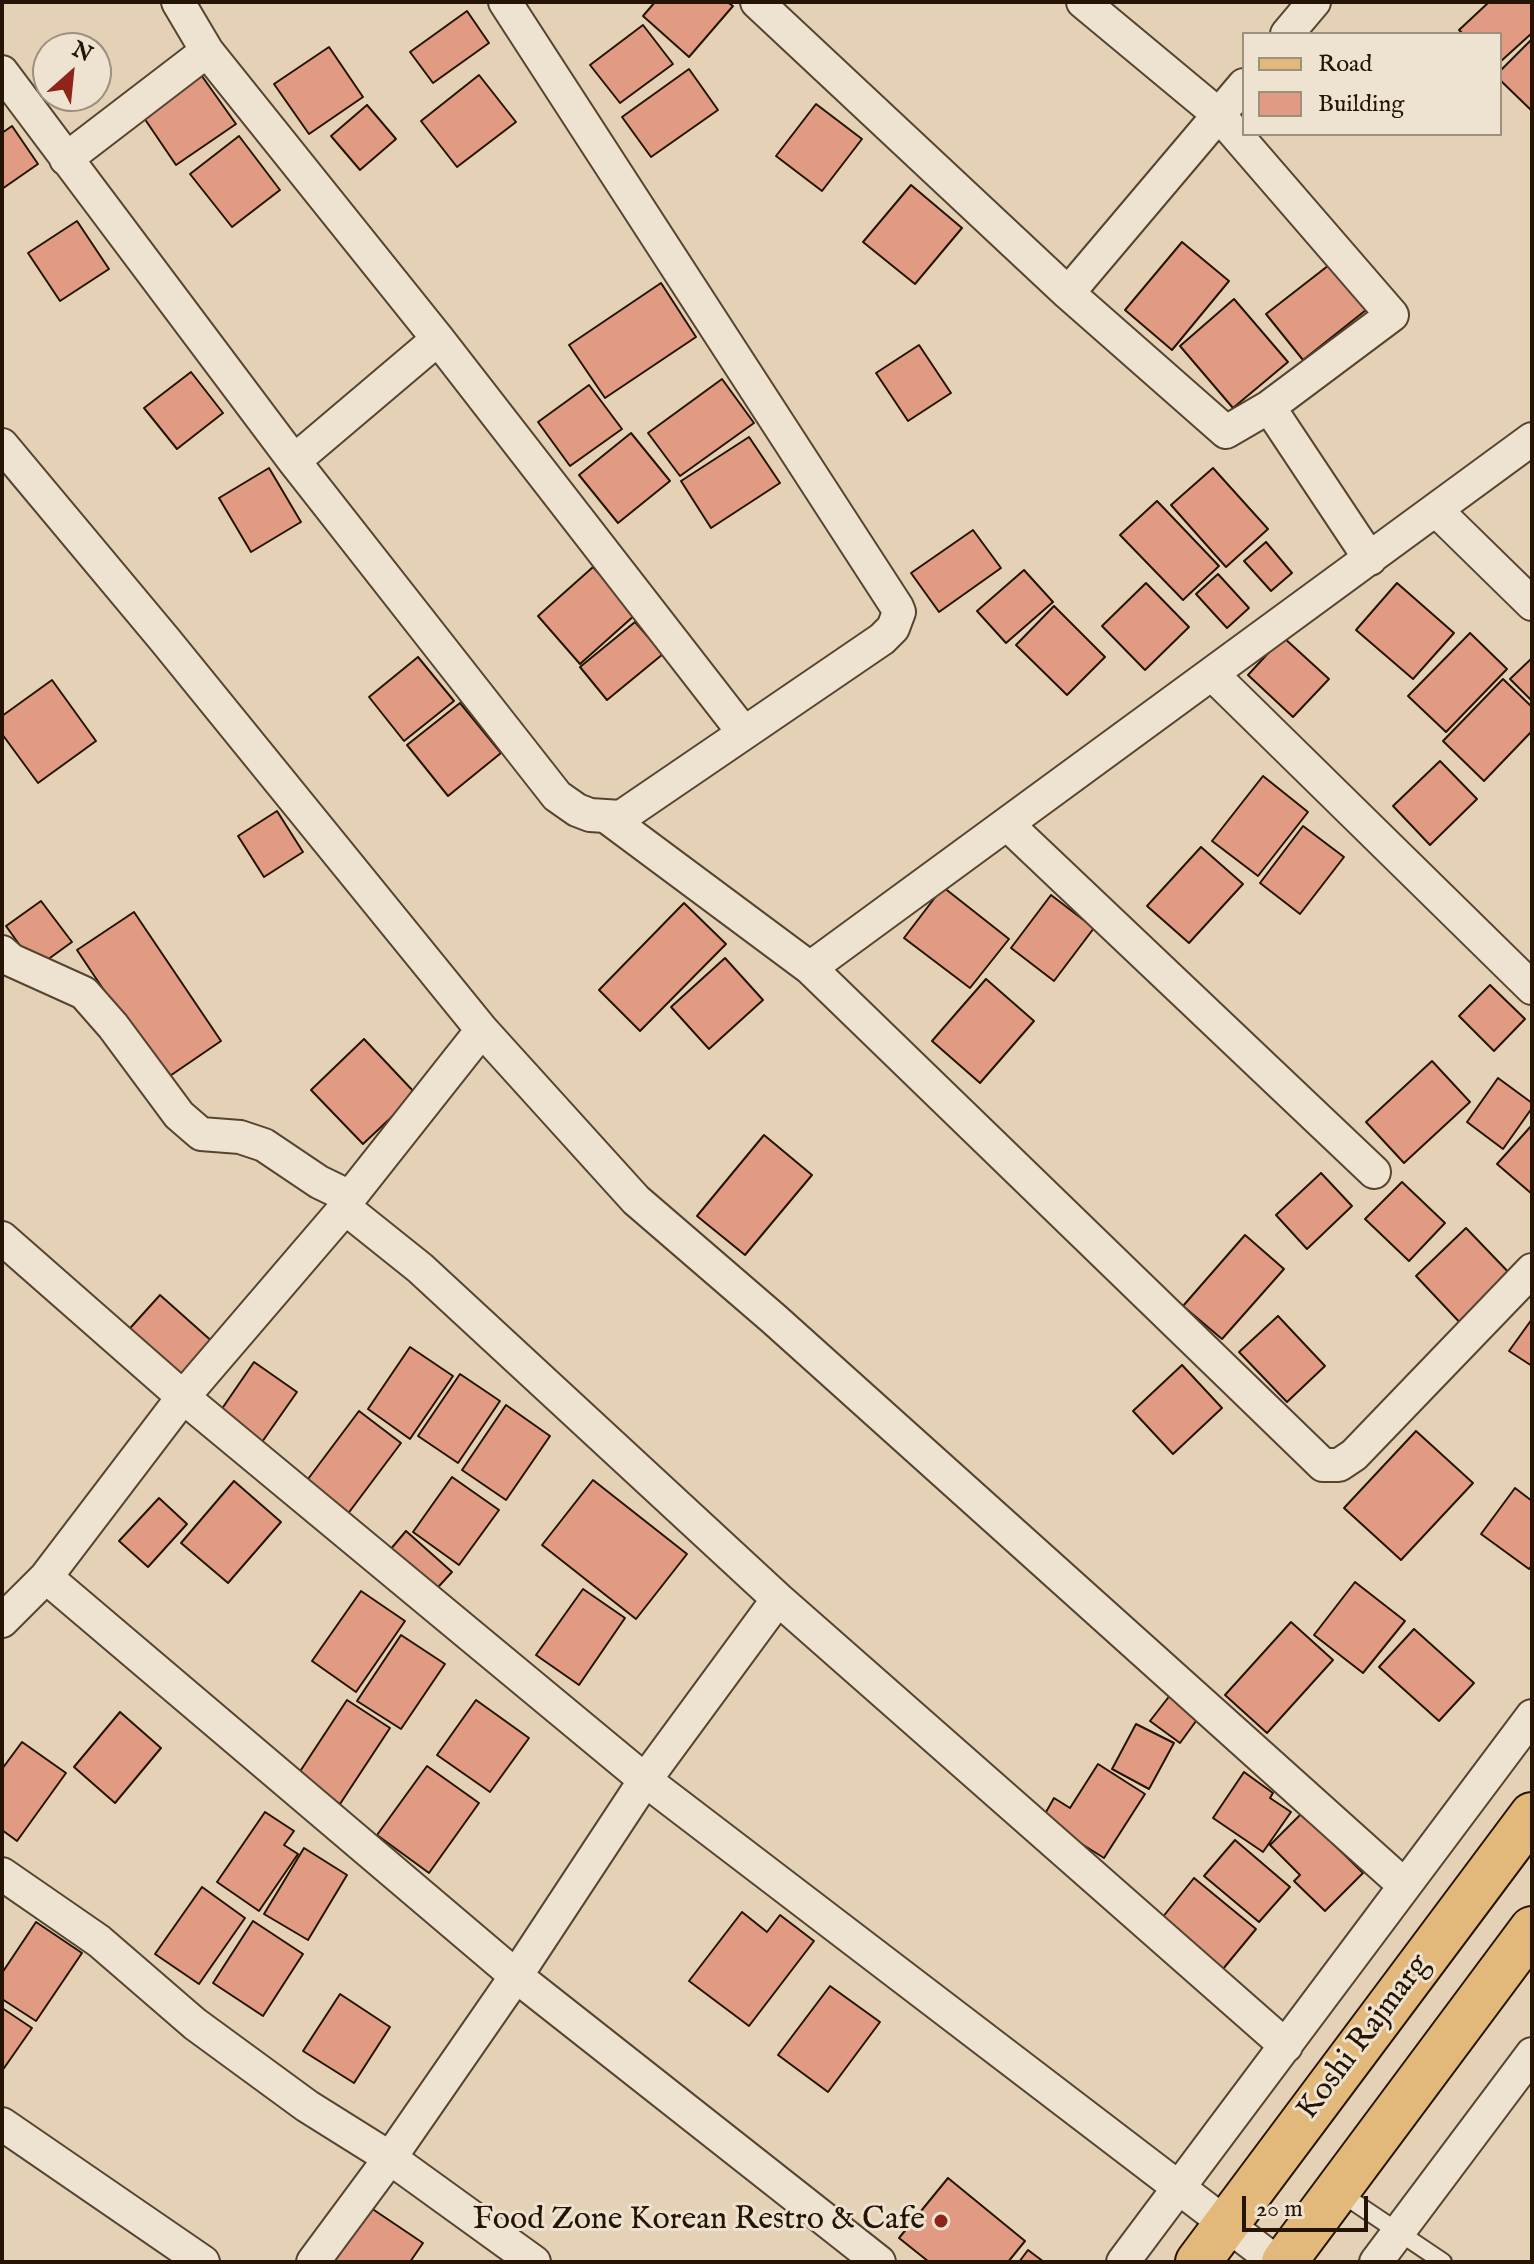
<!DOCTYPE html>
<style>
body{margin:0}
#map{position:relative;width:1534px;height:2264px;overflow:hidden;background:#e5d2b6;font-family:"IM FELL English",serif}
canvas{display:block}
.frame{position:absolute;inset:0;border:4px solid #251403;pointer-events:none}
.legend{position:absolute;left:1242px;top:32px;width:260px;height:104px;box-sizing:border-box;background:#eee2d0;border:2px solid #9e907e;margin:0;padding:10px 14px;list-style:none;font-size:24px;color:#251403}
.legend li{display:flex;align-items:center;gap:16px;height:40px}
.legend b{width:40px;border:2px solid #9e907e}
.north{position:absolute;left:32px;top:32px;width:80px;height:80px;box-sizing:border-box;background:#eee2d0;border:2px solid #9e907e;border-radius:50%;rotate:27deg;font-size:22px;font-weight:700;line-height:32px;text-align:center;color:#251403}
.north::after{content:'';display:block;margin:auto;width:28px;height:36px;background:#8f2418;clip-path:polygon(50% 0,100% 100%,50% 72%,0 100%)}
.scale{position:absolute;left:1242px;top:2196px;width:126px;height:36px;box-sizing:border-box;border:4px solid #251403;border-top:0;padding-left:10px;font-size:24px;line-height:28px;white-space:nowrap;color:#251403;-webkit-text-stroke:6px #eee2d0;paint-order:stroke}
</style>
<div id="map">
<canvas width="1534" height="2264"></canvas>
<div class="frame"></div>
<ul class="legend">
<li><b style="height:10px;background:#e2b97b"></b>Road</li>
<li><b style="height:22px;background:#e09b82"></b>Building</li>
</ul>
<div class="north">N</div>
<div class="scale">20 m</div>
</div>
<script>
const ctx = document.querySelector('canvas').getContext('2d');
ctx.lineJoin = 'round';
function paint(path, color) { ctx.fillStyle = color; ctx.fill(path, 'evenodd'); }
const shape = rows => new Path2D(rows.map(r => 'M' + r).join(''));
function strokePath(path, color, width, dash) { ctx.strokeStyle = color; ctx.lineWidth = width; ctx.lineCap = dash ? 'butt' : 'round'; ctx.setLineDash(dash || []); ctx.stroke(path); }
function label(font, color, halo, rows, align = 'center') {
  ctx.font = font + ' "IM FELL English",serif'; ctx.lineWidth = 6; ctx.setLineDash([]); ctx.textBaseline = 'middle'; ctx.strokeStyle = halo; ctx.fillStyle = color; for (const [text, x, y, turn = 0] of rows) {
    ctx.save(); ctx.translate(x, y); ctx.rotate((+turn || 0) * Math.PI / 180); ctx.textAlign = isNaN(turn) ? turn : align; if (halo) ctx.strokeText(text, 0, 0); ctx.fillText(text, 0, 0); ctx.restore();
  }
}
const building = shape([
 [655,2,727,2,733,6,689,57,643,16,655,2],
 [1489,2,1532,3,1532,33,1500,62,1500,34,1463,34,1459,30,1489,2],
 [467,11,489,43,433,83,410,52,467,11],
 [643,25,673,64,620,103,590,65,643,25],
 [1532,39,1532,111,1500,80,1500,71,1532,39],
 [329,47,363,97,309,134,274,84,329,47],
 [689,69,718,110,651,157,622,117,689,69],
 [199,72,236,124,176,165,140,112,199,72],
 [479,75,516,122,457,167,421,121,479,75],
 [816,104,862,139,822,191,776,156,816,104],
 [367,105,396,139,360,170,331,136,367,105],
 [12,126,38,164,2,189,2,133,12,126],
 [239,136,280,190,232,227,190,174,239,136],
 [911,185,962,228,915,284,863,242,911,185],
 [77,221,109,269,60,301,28,253,77,221],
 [1182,242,1229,281,1172,350,1125,310,1182,242],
 [1329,265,1366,310,1303,360,1266,314,1329,265],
 [661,283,696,337,605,398,569,345,661,283],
 [1234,299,1288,362,1233,408,1180,346,1234,299],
 [919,345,951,393,908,421,876,373,919,345],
 [191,372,223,413,177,449,144,408,191,372],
 [722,379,754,423,680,476,648,433,722,379],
 [589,385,622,429,570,466,538,422,589,385],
 [631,433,670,481,618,523,579,475,631,433],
 [749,437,780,483,711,528,681,481,749,437],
 [269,468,301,522,251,552,219,498,269,468],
 [1213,468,1268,529,1226,567,1171,505,1213,468],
 [1157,501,1219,566,1183,600,1120,535,1157,501],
 [973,530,1001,568,939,612,911,573,973,530],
 [1266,542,1292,573,1271,591,1244,561,1266,542],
 [593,567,636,614,580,664,538,616,593,567],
 [1024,570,1053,602,1006,643,977,611,1024,570],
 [1218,574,1249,608,1227,628,1196,594,1218,574],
 [1146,583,1189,627,1145,670,1102,626,1146,583],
 [1397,583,1454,633,1413,679,1356,630,1397,583],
 [1054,606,1105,657,1067,695,1016,645,1054,606],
 [635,622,663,654,607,700,580,667,635,622],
 [1470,633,1507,669,1446,732,1408,696,1470,633],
 [1283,637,1329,679,1293,717,1248,675,1283,637],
 [418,657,454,701,404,741,369,697,418,657],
 [1532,658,1532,701,1510,679,1532,658],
 [1503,679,1532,707,1532,731,1484,781,1443,741,1503,679],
 [52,680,96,741,38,783,2,734,2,716,52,680],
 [460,703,501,753,448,796,407,745,460,703],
 [1440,761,1477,799,1430,845,1393,806,1440,761],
 [1263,776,1308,812,1258,876,1212,841,1263,776],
 [277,811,303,852,264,877,238,836,277,811],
 [1303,826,1344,857,1300,914,1260,883,1303,826],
 [1201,847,1243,884,1189,943,1147,906,1201,847],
 [943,887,1009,939,970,988,904,938,943,887],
 [1051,895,1094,928,1054,981,1011,948,1051,895],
 [41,901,72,942,36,968,6,926,41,901],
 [684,903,726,944,640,1031,599,990,684,903],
 [134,912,221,1041,164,1080,77,950,134,912],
 [725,958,763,1000,709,1049,671,1007,725,958],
 [986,979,1034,1021,980,1083,932,1041,986,979],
 [1490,985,1525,1019,1494,1051,1459,1016,1490,985],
 [364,1039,416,1094,363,1144,311,1090,364,1039],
 [1432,1061,1470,1102,1404,1163,1366,1122,1432,1061],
 [1498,1078,1532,1103,1532,1108,1503,1149,1467,1122,1498,1078],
 [1532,1125,1532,1194,1497,1164,1532,1125],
 [764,1135,812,1175,745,1255,697,1216,764,1135],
 [1321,1173,1352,1206,1307,1249,1276,1215,1321,1173],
 [1402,1182,1445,1223,1409,1261,1365,1219,1402,1182],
 [1466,1228,1516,1280,1466,1329,1416,1276,1466,1228],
 [1245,1235,1284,1269,1222,1339,1183,1306,1245,1235],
 [160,1295,215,1344,178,1385,123,1336,160,1295],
 [1278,1316,1325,1366,1287,1402,1239,1352,1278,1316],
 [1532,1319,1532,1366,1509,1351,1532,1319],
 [410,1347,453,1376,410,1439,368,1409,410,1347],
 [254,1362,297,1392,262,1442,219,1413,254,1362],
 [1182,1365,1222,1408,1173,1454,1133,1411,1182,1365],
 [460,1374,500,1401,458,1463,418,1436,460,1374],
 [506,1405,550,1436,506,1500,462,1470,506,1405],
 [359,1411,401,1443,347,1515,305,1483,359,1411],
 [1416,1431,1473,1483,1401,1560,1344,1508,1416,1431],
 [452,1477,499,1510,459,1565,413,1532,452,1477],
 [593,1480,687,1554,636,1619,542,1545,593,1480],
 [234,1481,281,1522,228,1583,181,1543,234,1481],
 [1515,1488,1532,1501,1532,1565,1529,1569,1481,1534,1515,1488],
 [159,1498,187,1524,148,1567,119,1541,159,1498],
 [406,1531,452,1572,429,1597,384,1557,406,1531],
 [1355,1582,1405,1621,1363,1673,1314,1635,1355,1582],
 [583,1589,625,1618,579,1685,536,1655,583,1589],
 [361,1591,405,1621,356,1692,312,1661,361,1591],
 [1291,1622,1333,1660,1267,1733,1225,1695,1291,1622],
 [1414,1629,1474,1683,1439,1721,1379,1667,1414,1629],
 [401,1635,445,1664,401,1729,357,1701,401,1635],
 [1171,1694,1199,1717,1180,1743,1150,1721,1171,1694],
 [347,1700,390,1728,340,1804,297,1776,347,1700],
 [476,1700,529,1738,490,1792,437,1755,476,1700],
 [120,1712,161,1748,115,1803,74,1767,120,1712],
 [1136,1724,1174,1743,1149,1789,1112,1769,1136,1724],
 [22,1742,66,1773,17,1841,2,1830,2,1769,22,1742],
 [1098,1764,1145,1794,1104,1858,1042,1819,1054,1798,1070,1808,1098,1764],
 [427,1766,479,1803,429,1873,377,1835,427,1766],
 [1244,1772,1273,1793,1270,1798,1291,1812,1263,1852,1213,1818,1244,1772],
 [265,1812,294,1831,284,1845,298,1854,259,1911,217,1882,265,1812],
 [1302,1813,1363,1873,1325,1911,1294,1881,1300,1875,1270,1845,1302,1813],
 [1235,1840,1290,1887,1259,1922,1204,1876,1235,1840],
 [304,1848,347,1875,308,1940,264,1914,304,1848],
 [1194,1878,1256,1929,1223,1969,1162,1918,1194,1878],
 [202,1887,245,1918,199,1984,155,1954,202,1887],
 [742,1912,767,1932,780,1915,814,1941,749,2026,689,1981,742,1912],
 [253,1921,303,1954,263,2016,213,1983,253,1921],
 [36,1922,82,1953,36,2021,2,1999,2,1973,36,1922],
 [830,1986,880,2022,828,2092,778,2055,830,1986],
 [340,1994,390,2027,354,2083,303,2051,340,1994],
 [2,2008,32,2028,2,2071,2,2008],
 [948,2178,1025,2241,1008,2262,929,2262,899,2238,948,2178],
 [371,2208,423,2243,410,2262,334,2262,371,2208],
 [1028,2250,1044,2262,1019,2262,1028,2250]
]);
const service = shape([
 [1339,2192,1443,2262]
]);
const minor = shape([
 [178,2,207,51,438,339,744,733],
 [757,2,1068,293,1244,85],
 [1287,34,1314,2],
 [2,72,294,461,557,796,577,810,590,815,621,817,882,639,893,628,899,612,897,607,505,2],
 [66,159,207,51],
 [1068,293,1226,432,1269,407,1392,315,1219,115,1083,2],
 [1269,407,1370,559],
 [2,445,165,640,482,1030,636,1200,774,1319,1404,1885],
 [294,461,438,339],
 [1436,510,1532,604],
 [1212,674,1532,988],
 [607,817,810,968,1323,1465,1339,1465,1354,1455,1532,1270],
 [1007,824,1374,1172],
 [2,952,11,960,84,993,113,1026,179,1115,201,1134,240,1137,264,1145,319,1182,350,1197],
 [810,968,1532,439],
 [482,1030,350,1197,345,1208,183,1397,645,1780,1276,2262],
 [2,1238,183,1397,46,1577,2,1621],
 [46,1577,516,1976,645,1780,778,1599,420,1268,345,1208],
 [778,1599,1286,2046],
 [2,1874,99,1941,195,2024,307,2106,390,2158,516,1976,879,2262],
 [2,2124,203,2262],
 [313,2262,390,2158,534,2262],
 [1123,2262,1532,1716],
 [1376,2262,1532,2054]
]);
const primary = shape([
 [1198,2262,1532,1815],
 [1284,2262,1532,1929]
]);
const markers = [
 [941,2221,8,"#8f2418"]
];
const streetNames = [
 ["Koshi Rajmarg",1365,2038,-53]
];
const poiNames = [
 ["Food Zone Korean Restro & Cafe",925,2221]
];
paint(building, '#e09b82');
strokePath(building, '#251403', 2);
strokePath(service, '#554430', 20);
strokePath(minor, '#554430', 36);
strokePath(primary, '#251403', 48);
strokePath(service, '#eee2d0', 16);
strokePath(minor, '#eee2d0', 32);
strokePath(primary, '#e2b97b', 44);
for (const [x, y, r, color] of markers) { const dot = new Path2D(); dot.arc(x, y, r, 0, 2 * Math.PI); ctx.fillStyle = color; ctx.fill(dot); strokePath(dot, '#eee2d0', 3); }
label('32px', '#251403', '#eee2d0', streetNames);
label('32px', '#251403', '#eee2d0', poiNames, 'right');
</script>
